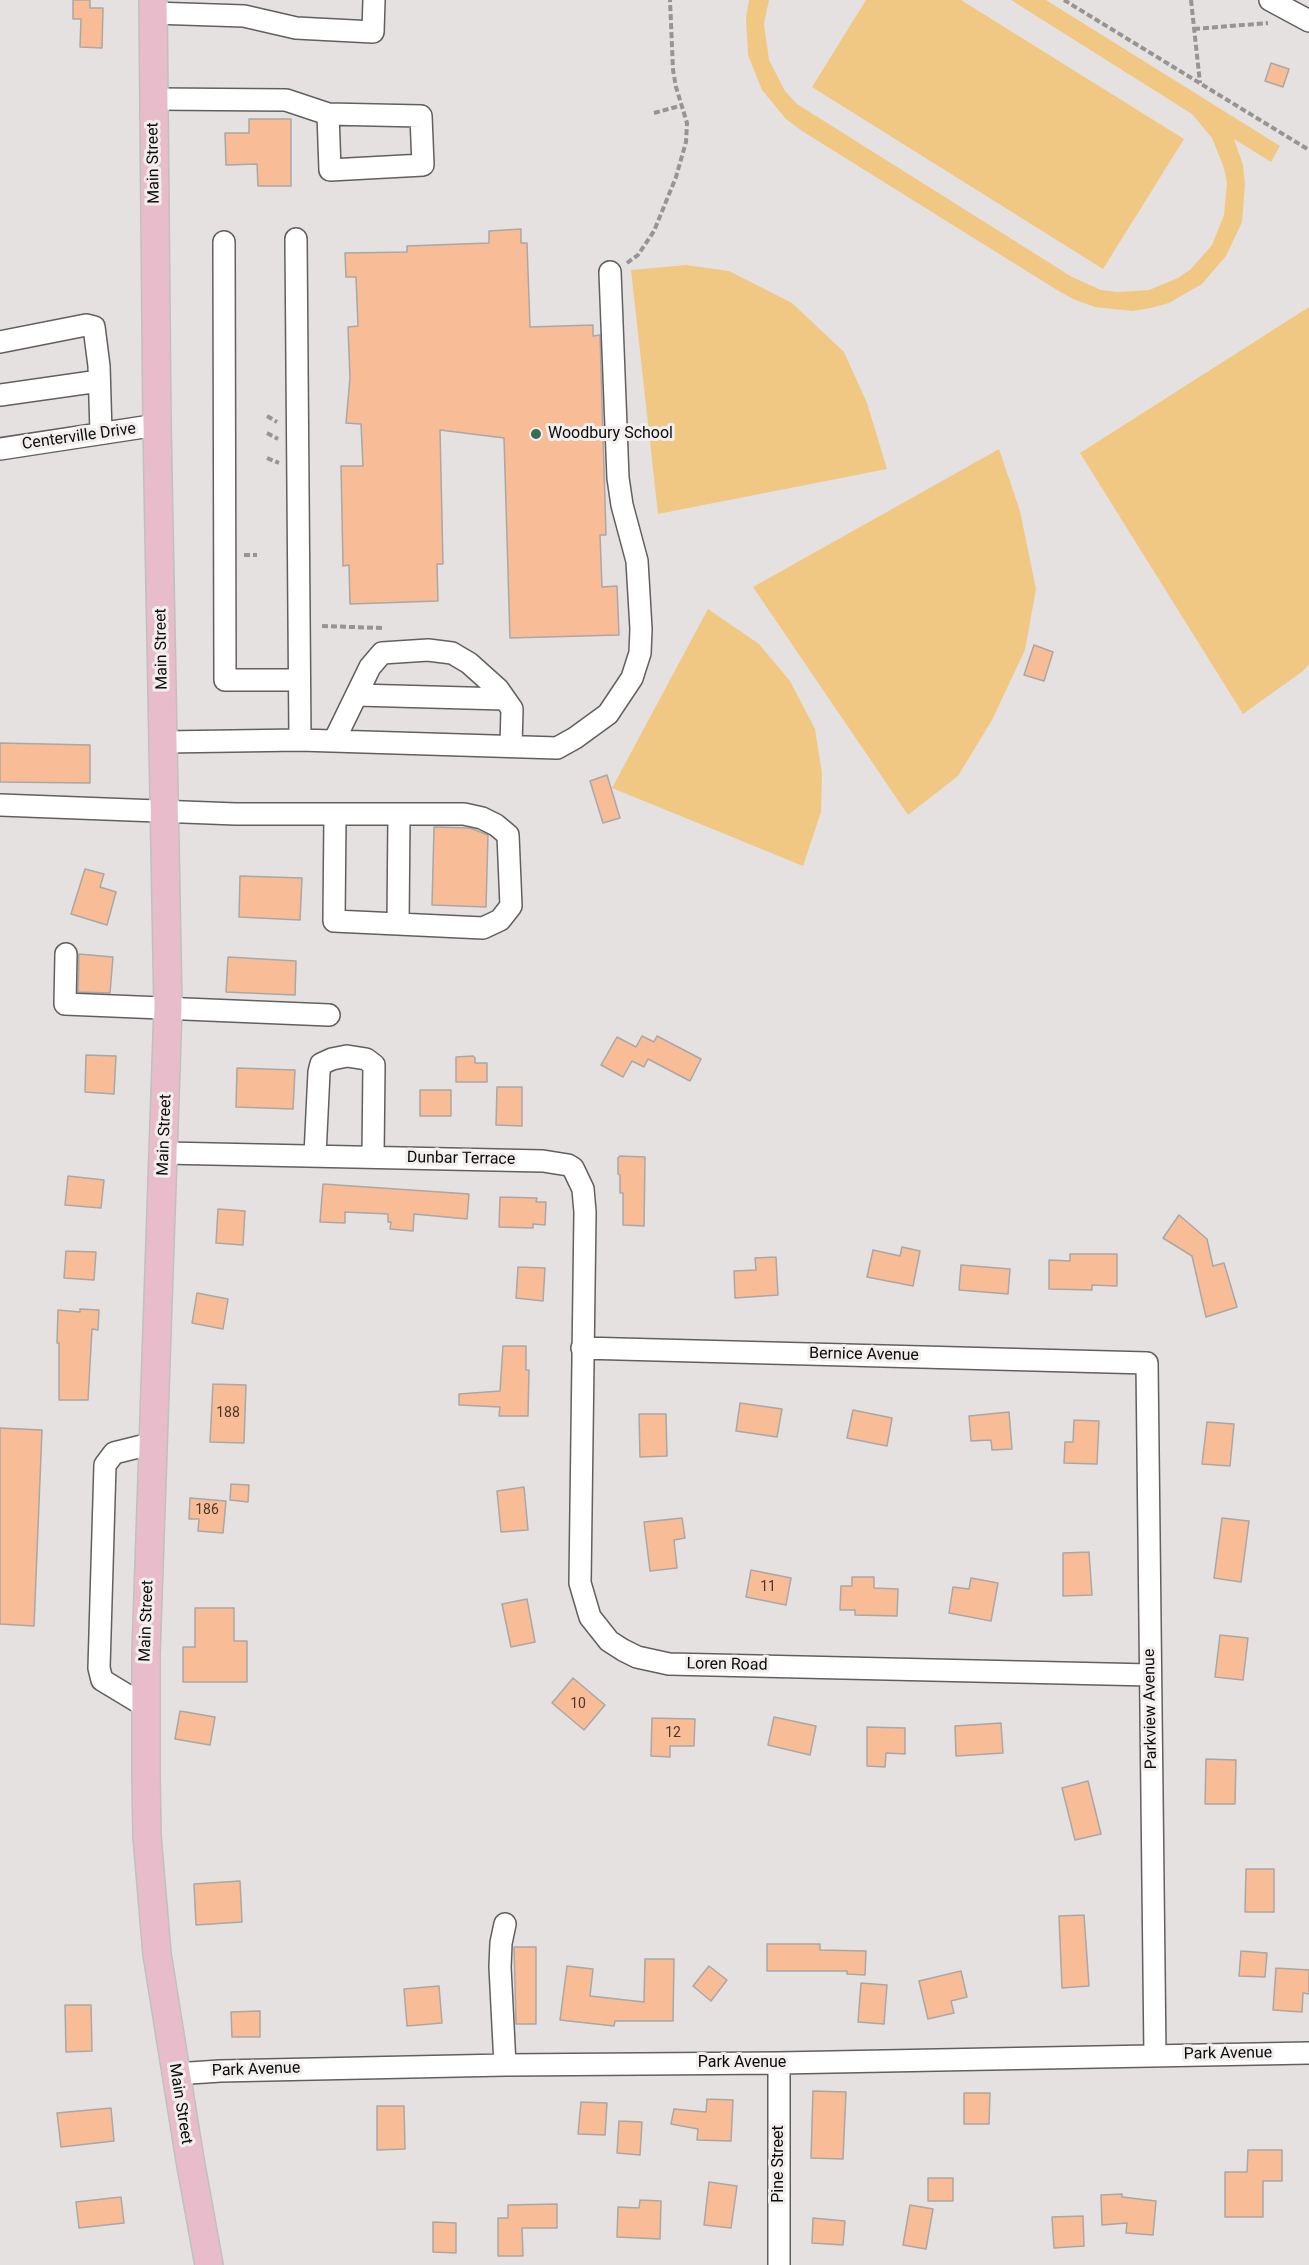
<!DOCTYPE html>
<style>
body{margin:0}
canvas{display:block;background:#e4e1e0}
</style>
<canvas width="1309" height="2265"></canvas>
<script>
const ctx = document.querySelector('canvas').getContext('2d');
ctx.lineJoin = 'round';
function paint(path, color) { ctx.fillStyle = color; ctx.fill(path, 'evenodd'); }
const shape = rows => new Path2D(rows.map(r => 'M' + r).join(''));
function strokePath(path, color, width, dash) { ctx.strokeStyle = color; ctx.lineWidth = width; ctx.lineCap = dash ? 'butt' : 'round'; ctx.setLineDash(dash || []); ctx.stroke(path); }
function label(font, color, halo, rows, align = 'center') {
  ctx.font = font + ' Roboto,sans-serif'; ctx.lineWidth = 6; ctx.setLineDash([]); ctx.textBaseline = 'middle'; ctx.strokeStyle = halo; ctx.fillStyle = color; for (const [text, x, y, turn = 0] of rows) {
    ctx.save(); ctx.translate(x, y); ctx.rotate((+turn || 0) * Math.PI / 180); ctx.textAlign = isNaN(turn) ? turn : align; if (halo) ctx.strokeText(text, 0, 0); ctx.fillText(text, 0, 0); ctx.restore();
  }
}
const green = shape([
 [749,0,769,0,764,24,769,60,785,91,797,104,1072,277,1101,290,1117,292,1149,290,1178,278,1191,269,1212,245,1224,215,1227,184,1224,168,1212,138,1192,114,1011,0,1046,0,1280,146,1271,162,1234,139,1243,165,1245,184,1242,222,1226,256,1202,284,1169,303,1151,308,1132,311,1095,307,1073,299,1057,290,802,131,786,119,762,90,748,55,746,18],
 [866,0,961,0,1184,139,1103,269,812,87],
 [686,265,729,271,792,303,844,352,867,403,887,469,658,514,631,270],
 [1309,307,1309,664,1303,671,1243,714,1080,453],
 [999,449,1020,511,1036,589,1025,650,992,720,958,776,908,815,753,587],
 [708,609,759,644,790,681,815,729,822,773,821,812,803,866,612,788]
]);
const building = shape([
 [73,0,90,0,90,8,103,8,102,48,80,47,81,19,73,19,73,0],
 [1271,63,1289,69,1283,87,1265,81,1271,63],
 [249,119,291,119,291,186,258,186,257,164,226,165,225,133,249,133,249,119],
 [521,229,521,243,527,243,530,327,593,325,593,336,600,335,606,535,600,535,602,587,617,586,619,635,510,638,504,438,440,430,443,564,437,564,438,601,350,604,349,565,343,566,341,466,363,466,361,424,346,423,350,378,348,327,358,326,356,277,346,277,345,253,407,252,407,246,489,243,489,231,521,229],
 [1034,645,1053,652,1044,681,1024,675,1034,645],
 [0,743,90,745,90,783,0,782,0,743],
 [607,775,620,818,603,823,590,781,607,775],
 [434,827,470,828,488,835,486,907,432,905,434,827],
 [85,869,104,874,100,887,116,892,107,925,71,914,85,869],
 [240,876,302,878,300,920,239,917,240,876],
 [79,954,113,957,110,993,78,992,79,954],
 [228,957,296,961,295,995,226,992,228,957],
 [642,1036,654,1042,657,1036,701,1059,690,1081,648,1059,644,1067,632,1061,623,1077,601,1065,617,1037,636,1047,642,1036],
 [86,1055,116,1056,114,1094,85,1092,86,1055],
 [473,1056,475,1058,475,1063,487,1063,487,1082,456,1082,456,1057,473,1056],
 [237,1068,295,1070,293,1109,236,1107,237,1068],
 [497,1087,522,1087,522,1126,496,1125,497,1087],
 [420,1090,451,1090,451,1116,420,1116,420,1090],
 [620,1156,645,1157,644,1226,623,1225,623,1193,620,1193,620,1175,618,1174,618,1158,620,1156],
 [68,1176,104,1180,101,1208,65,1205,68,1176],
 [323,1184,469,1194,467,1219,414,1214,413,1231,390,1229,391,1222,388,1222,388,1214,345,1212,345,1223,320,1222,323,1184],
 [500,1197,537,1198,536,1202,546,1202,545,1225,533,1224,533,1228,499,1227,500,1197],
 [218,1209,245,1211,243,1245,216,1243,218,1209],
 [1179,1215,1207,1239,1213,1266,1224,1263,1237,1307,1206,1317,1192,1256,1163,1238,1179,1215],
 [902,1247,920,1251,913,1286,867,1277,873,1250,900,1256,902,1247],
 [66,1251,96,1252,94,1280,64,1278,66,1251],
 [1070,1254,1117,1254,1117,1286,1092,1285,1092,1290,1049,1289,1049,1260,1070,1261,1070,1254],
 [776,1257,778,1295,735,1298,734,1271,756,1270,755,1258,776,1257],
 [961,1265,1010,1269,1008,1294,959,1290,961,1265],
 [518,1267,545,1268,543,1301,516,1298,518,1267],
 [197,1293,228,1299,223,1329,192,1323,197,1293],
 [80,1309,99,1310,98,1330,92,1329,88,1400,59,1400,59,1343,57,1343,58,1310,80,1312,80,1309],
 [503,1346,526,1346,526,1370,529,1370,528,1416,499,1416,500,1407,459,1405,459,1394,500,1391,503,1346],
 [213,1384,246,1385,244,1443,210,1442,213,1384],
 [740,1403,782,1409,777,1437,736,1431,740,1403],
 [853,1410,892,1418,887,1446,847,1438,853,1410],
 [1009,1412,1012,1449,992,1450,991,1440,971,1441,969,1416,1009,1412],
 [639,1414,666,1414,667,1456,640,1457,639,1414],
 [1074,1420,1099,1421,1097,1464,1064,1463,1065,1442,1073,1442,1074,1420],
 [1207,1422,1234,1424,1230,1466,1202,1464,1207,1422],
 [0,1428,42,1430,34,1626,0,1624,0,1428],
 [231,1484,249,1485,248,1502,230,1500,231,1484],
 [524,1487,528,1530,501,1532,497,1491,524,1487],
 [190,1498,226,1501,223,1533,198,1531,199,1519,189,1519,190,1498],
 [682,1518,685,1538,674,1540,677,1568,650,1571,644,1522,682,1518],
 [1222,1518,1249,1521,1241,1582,1214,1578,1222,1518],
 [1089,1552,1092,1595,1063,1596,1063,1553,1089,1552],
 [751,1570,791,1578,786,1605,746,1597,751,1570],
 [852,1577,874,1577,874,1588,898,1589,897,1616,855,1615,855,1610,840,1610,841,1586,852,1586,852,1577],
 [971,1578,998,1583,991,1621,949,1613,953,1587,969,1589,971,1578],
 [527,1599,535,1642,511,1647,502,1604,527,1599],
 [195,1608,234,1608,234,1641,247,1641,247,1682,183,1682,183,1647,195,1647,195,1608],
 [1220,1635,1248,1638,1243,1680,1215,1677,1220,1635],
 [573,1678,605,1705,584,1730,552,1703,573,1678],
 [180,1711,215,1717,210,1745,175,1739,180,1711],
 [774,1717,816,1726,810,1755,768,1745,774,1717],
 [652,1718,695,1719,694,1746,670,1746,670,1757,651,1756,652,1718],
 [1001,1723,1003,1753,956,1756,955,1726,1001,1723],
 [867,1727,905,1728,905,1754,886,1753,885,1767,867,1766,867,1727],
 [1206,1759,1236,1760,1235,1804,1205,1804,1206,1759],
 [1088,1781,1101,1834,1075,1840,1062,1788,1088,1781],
 [1246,1869,1274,1869,1274,1912,1245,1912,1246,1869],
 [240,1881,242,1922,196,1925,194,1884,240,1881],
 [1084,1915,1089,1986,1062,1988,1059,1916,1084,1915],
 [767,1944,820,1944,820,1950,866,1951,865,1975,847,1974,847,1971,767,1971,767,1944],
 [514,1947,536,1947,536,2024,516,2024,514,1947],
 [1241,1951,1267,1953,1265,1977,1239,1976,1241,1951],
 [645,1959,674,1959,673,2021,615,2021,614,2026,560,2020,567,1966,593,1969,590,1996,644,2002,645,1959],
 [709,1966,727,1980,711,2001,693,1986,709,1966],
 [1276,1968,1309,1970,1309,1994,1303,1993,1302,2012,1273,2010,1276,1968],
 [961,1971,967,1997,951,2001,954,2013,928,2019,919,1981,961,1971],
 [861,1983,887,1985,884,2024,858,2022,861,1983],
 [439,1986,442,2023,407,2026,404,1989,439,1986],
 [65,2005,91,2005,92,2051,66,2052,65,2005],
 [260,2011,260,2037,232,2037,231,2012,260,2011],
 [813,2091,846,2092,843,2159,811,2158,813,2091],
 [964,2093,990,2093,989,2124,964,2124,964,2093],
 [707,2099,733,2100,731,2141,697,2140,698,2129,671,2124,674,2109,706,2112,707,2099],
 [581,2102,607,2103,605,2135,578,2134,581,2102],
 [377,2106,404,2106,405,2149,377,2150,377,2106],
 [111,2108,114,2141,61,2147,57,2113,111,2108],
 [619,2121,642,2122,640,2155,617,2153,619,2121],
 [1248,2150,1282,2150,1282,2181,1263,2181,1263,2217,1225,2217,1225,2172,1247,2172,1248,2150],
 [928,2178,953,2178,953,2201,928,2201,928,2178],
 [709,2182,737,2186,731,2228,704,2225,709,2182],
 [1122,2194,1122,2197,1156,2201,1153,2235,1126,2233,1127,2223,1102,2225,1101,2195,1122,2194],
 [121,2197,124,2223,79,2228,76,2202,121,2197],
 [640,2200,661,2201,660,2239,617,2237,618,2207,639,2208,640,2200],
 [557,2204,557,2228,522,2228,523,2256,498,2256,498,2218,508,2218,508,2205,557,2204],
 [910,2205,933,2209,926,2249,903,2245,910,2205],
 [1083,2216,1084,2246,1054,2248,1052,2217,1083,2216],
 [813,2218,845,2221,843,2245,812,2243,813,2218],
 [433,2222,456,2223,456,2253,433,2252,433,2222]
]);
const path = shape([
 [1064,0,1309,150],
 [1191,0,1200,83],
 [1194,29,1268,23],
 [654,113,683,105],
 [627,263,638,255,654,231,676,177,686,142,687,123,676,87,673,70,670,0],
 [267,416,277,422],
 [267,433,278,439],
 [267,458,279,463],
 [244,555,257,555],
 [322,626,382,628]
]);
const minor = shape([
 [1270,0,1309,21],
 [153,13,244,16,296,28,373,32,374,0],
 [154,99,286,100,328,114,421,116,423,165,330,170,328,114],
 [296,239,300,740],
 [224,242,225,680,299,680],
 [0,342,86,325,94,327,99,366,101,433],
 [0,395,99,381],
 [0,449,157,425],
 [357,695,504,699],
 [334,741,370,667,382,653,428,650,452,653,469,663,498,689,512,709,511,746],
 [164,742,300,740,557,748,575,738,608,714,632,678,640,653,641,629,637,561,622,505,618,478,610,272],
 [0,805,236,814,464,814,482,818,496,825,508,835,511,906,500,920,483,928,334,921,335,815],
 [398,924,399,815],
 [66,954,65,1004,329,1015],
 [165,1153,543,1161,568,1165,573,1168,583,1189,585,1212,580,1583,590,1617,609,1641,623,1650,637,1657,669,1664,1150,1675],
 [315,1155,319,1072,321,1064,332,1059,347,1056,366,1059,374,1065,373,1157],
 [582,1348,1147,1363,1155,2056],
 [145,1706,102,1680,99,1668,105,1465,114,1453,154,1443],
 [779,2063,779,2265],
 [505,2065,500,1967,501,1943,505,1924],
 [175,2074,220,2071,505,2065,779,2063,1309,2053]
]);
const major = shape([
 [153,0,157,425,168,1007,146,1654,146,1773,147,1836,157,1954,190,2160,209,2265]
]);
const markers = [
 [536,434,6,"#356e57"]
];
const numberNames = [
 ["188",228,1413],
 ["186",207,1510],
 ["11",768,1587],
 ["10",578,1704],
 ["12",673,1733]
];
const streetNames = [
 ["Main Street",154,163,-91],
 ["Centerville Drive",79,437,-8],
 ["Main Street",162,649,-91],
 ["Main Street",165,1135,-88],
 ["Dunbar Terrace",461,1159,1],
 ["Bernice Avenue",864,1355,1],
 ["Main Street",147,1621,-88],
 ["Loren Road",727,1665,1],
 ["Parkview Avenue",1151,1709,-91],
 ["Park Avenue",1228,2054,-1],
 ["Park Avenue",742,2063],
 ["Park Avenue",256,2070,-2],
 ["Main Street",180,2104,81],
 ["Pine Street",779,2164,-90]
];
const poiNames = [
 ["Woodbury School",548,434]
];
paint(green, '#f1c883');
paint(building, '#f8bc97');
strokePath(building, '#aaa7a5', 1.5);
strokePath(minor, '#635f5f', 24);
strokePath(major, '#c0c0c0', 30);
strokePath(path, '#979494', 4, [6, 3]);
strokePath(minor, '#fff', 21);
strokePath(major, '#e9bccc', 27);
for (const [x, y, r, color] of markers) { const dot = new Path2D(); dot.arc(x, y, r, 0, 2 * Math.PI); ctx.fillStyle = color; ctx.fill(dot); strokePath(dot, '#f1eeed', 2); }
label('14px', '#48372e', null, numberNames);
label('16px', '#0d0b0b', '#f1eeed', streetNames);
label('16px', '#0d0b0b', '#f1eeed', poiNames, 'left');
</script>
